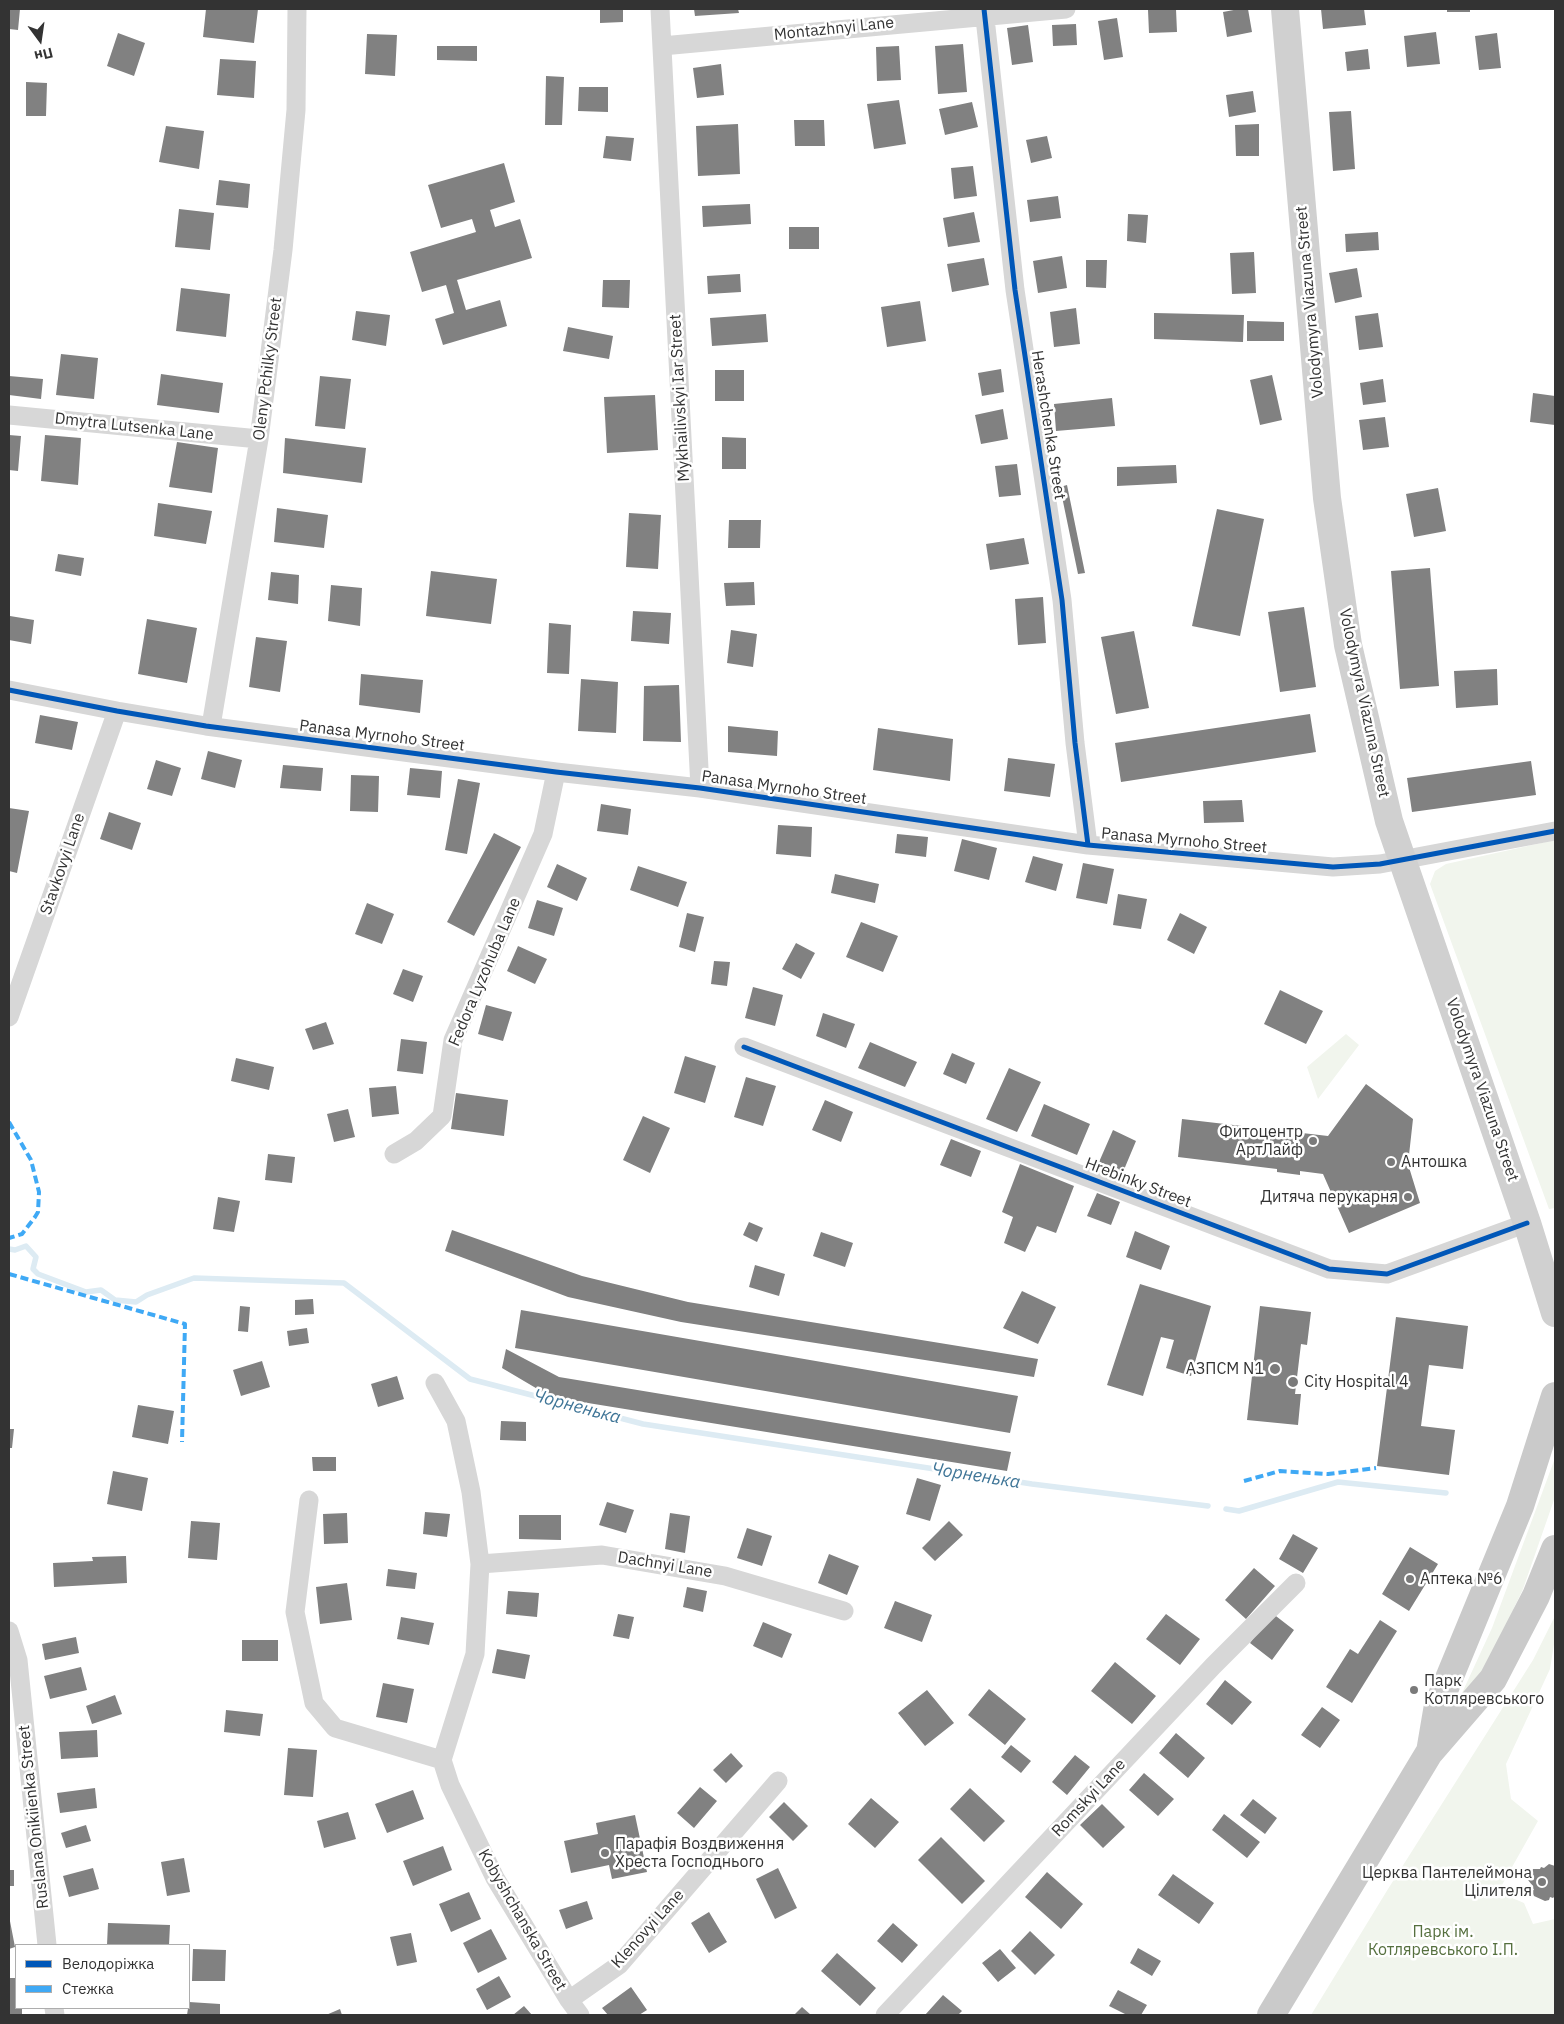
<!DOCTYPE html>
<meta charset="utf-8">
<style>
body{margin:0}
#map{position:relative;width:1564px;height:2024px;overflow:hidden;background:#fff;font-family:"IBM Plex Sans",sans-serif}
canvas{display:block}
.frame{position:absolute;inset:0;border:10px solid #333;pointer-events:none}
.legend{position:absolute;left:15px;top:1944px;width:175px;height:65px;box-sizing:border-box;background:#fff;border:1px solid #adadad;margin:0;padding:6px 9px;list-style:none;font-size:15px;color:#333}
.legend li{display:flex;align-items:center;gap:10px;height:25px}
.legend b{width:25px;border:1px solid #adadad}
.north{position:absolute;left:15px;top:15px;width:50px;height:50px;-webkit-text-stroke:4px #fff;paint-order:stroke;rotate:166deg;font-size:14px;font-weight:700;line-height:20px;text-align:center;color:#333}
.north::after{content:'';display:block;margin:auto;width:18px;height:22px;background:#333;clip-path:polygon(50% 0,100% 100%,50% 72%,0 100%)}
</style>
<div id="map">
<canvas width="1564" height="2024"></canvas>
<div class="frame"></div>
<ul class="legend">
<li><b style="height:6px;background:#0057b8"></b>Велодоріжка</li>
<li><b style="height:6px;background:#3fa9f5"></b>Стежка</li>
</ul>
<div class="north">Пн</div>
</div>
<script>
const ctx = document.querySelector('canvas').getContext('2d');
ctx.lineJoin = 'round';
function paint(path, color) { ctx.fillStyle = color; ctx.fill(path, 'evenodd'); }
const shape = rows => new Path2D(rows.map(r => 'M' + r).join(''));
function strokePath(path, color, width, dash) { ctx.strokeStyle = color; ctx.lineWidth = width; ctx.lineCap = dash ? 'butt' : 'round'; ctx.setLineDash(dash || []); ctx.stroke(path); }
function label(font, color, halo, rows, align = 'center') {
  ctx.font = font + ' "IBM Plex Sans",sans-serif'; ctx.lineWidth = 5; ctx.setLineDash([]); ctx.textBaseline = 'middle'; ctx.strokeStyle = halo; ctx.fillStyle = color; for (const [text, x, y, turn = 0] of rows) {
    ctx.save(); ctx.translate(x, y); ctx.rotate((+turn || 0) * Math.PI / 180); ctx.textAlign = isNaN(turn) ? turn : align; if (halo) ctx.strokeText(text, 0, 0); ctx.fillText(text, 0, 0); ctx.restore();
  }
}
const green = shape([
 [1555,840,1555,1208,1549,1209,1430,884,1435,871,1446,864],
 [1346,1034,1359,1045,1318,1099,1307,1067],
 [1555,1458,1555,1497,1523,1589,1483,1673,1450,1719,1492,1628],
 [1555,1616,1555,1638,1550,1669,1506,1764,1511,1799,1538,1821,1498,1892,1524,1903,1533,1924,1555,1919,1555,2015,1311,2015,1388,1889,1533,1660]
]);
const stream = shape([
 [9,1249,15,1250,26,1246,36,1257,33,1269,38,1274,86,1292,101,1290,115,1300,136,1302,147,1295,194,1278,344,1283,470,1379,643,1424,1032,1484,1208,1506],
 [1226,1509,1239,1511,1338,1482,1446,1493]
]);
const building = shape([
 [9,9,20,9,18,30,9,29],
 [206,9,258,9,254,43,203,37],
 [600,9,623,9,623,22,600,23],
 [694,9,738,9,739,13,695,16],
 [1176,9,1177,32,1149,33,1148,10],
 [1239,9,1248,9,1252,32,1227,37,1223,12],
 [1321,9,1364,9,1366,25,1323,29],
 [1447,9,1470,9,1470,12,1447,12],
 [1117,18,1123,57,1104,60,1098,21],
 [1076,24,1077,45,1053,46,1052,25],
 [1028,25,1033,62,1012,65,1007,28],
 [1436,32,1440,64,1407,67,1404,36],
 [118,33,145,43,134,76,107,66],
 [1497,33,1501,68,1479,70,1475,36],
 [367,34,397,35,395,76,365,74],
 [963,44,967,92,938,94,935,46],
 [437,46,477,46,477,61,437,60],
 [899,46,901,80,877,81,876,47],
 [1368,49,1370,69,1347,71,1345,52],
 [220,59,256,61,254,98,217,95],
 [721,64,724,95,697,98,693,68],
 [546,76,564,77,562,125,545,125],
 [26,82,47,83,46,116,26,116],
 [579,87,608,87,608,112,578,111],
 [1253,91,1256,112,1229,117,1226,95],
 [899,100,906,144,874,149,867,104],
 [972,102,978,127,945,135,939,109],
 [1351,111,1355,169,1333,171,1329,112],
 [794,120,824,120,825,146,795,146],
 [738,124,740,174,698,176,696,126],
 [1259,124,1259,156,1236,156,1235,125],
 [166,126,204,131,199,169,159,162],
 [606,136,634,138,631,161,603,158],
 [1047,136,1052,158,1031,163,1026,140],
 [504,163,515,202,490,210,495,227,520,219,532,258,457,280,466,310,500,300,507,326,443,345,435,319,454,313,446,285,422,292,410,252,476,232,472,219,441,228,428,185],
 [973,166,977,196,954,199,951,168],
 [219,180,250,184,248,208,216,205],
 [1058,196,1061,218,1030,222,1027,200],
 [750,204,751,224,703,227,702,206],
 [179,209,214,213,210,250,175,247],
 [974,212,980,242,948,247,943,218],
 [1128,214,1148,215,1146,243,1127,241],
 [789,227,819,227,819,249,789,249],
 [1378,232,1379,250,1346,252,1345,234],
 [1254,252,1256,293,1232,294,1230,253],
 [1062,256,1067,288,1038,293,1033,261],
 [984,258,989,285,952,292,947,264],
 [1086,260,1107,260,1106,288,1086,287],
 [1357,268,1362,297,1335,303,1329,273],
 [740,274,741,292,708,294,707,276],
 [603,280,630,280,629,308,602,307],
 [181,288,230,294,226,337,176,331],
 [920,301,926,341,887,347,881,307],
 [1076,308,1080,344,1054,347,1050,312],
 [356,311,390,315,386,346,352,340],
 [1154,313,1244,315,1243,342,1154,339],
 [1378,313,1383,347,1359,350,1355,316],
 [766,314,768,342,712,346,710,318],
 [1247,321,1284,322,1284,341,1247,341],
 [568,327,613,336,609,359,563,351],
 [61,354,98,358,94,399,56,395],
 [1001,369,1004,392,982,396,978,373],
 [715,370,744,370,744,401,715,401],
 [161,374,223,383,219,413,157,405],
 [1272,375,1282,420,1260,425,1250,380],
 [9,376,43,379,41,399,9,395],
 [320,376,351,379,345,429,315,426],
 [1383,379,1386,402,1363,405,1360,383],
 [1533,393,1555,396,1555,425,1530,422],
 [655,395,658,450,607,453,604,397],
 [1112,398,1115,426,1056,431,1054,404],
 [1003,409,1008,439,981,444,975,415],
 [1385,417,1389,447,1363,450,1359,420],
 [9,435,21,436,18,471,9,470],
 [45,435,81,438,78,485,41,481],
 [722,437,746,438,746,469,722,469],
 [285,438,366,448,362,483,283,473],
 [177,442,218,448,212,493,169,487],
 [1017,464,1021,495,999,497,995,466],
 [1176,465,1177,483,1117,486,1117,467],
 [1067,485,1085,573,1078,574,1060,487],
 [1438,488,1446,531,1414,537,1406,494],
 [158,503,212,511,206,544,154,536],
 [277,508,328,515,324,548,274,542],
 [1217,509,1264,519,1240,636,1192,626],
 [629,513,661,515,658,569,626,567],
 [729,520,761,520,760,548,728,548],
 [1024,538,1029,564,990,570,986,544],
 [58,554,84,558,81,576,55,571],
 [1430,568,1439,686,1400,689,1391,571],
 [431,571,497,579,491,624,426,616],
 [271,572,299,575,298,604,268,600],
 [754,582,755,605,726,606,724,583],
 [331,585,362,588,360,626,328,621],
 [1043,597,1046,643,1018,645,1015,599],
 [1304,607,1316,687,1280,692,1268,612],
 [633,611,671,613,669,644,631,641],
 [10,616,34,620,31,644,9,640],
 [147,619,197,628,187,683,138,674],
 [549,623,571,625,569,674,547,673],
 [731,630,757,634,753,667,727,663],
 [1134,631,1149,708,1116,714,1101,637],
 [256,637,287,641,280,692,249,687],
 [1497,669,1498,705,1456,708,1454,671],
 [361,674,423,680,420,713,359,705],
 [581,679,618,682,616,733,578,731],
 [679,685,681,742,643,741,644,686],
 [1310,714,1316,752,1121,782,1115,743],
 [40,715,78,722,72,750,35,743],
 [728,726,778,731,777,756,728,752],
 [878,728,953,739,950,781,873,770],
 [208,751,242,760,235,788,201,779],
 [1008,758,1055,764,1050,797,1004,791],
 [156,760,181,768,172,796,147,789],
 [1531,761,1536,795,1412,812,1407,778],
 [283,765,323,768,321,791,280,788],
 [410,768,442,771,440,798,407,795],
 [351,775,379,776,378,812,350,811],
 [458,779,480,783,467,854,445,850],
 [1242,800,1244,822,1204,823,1203,801],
 [601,804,631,809,628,835,597,831],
 [9,808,29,811,17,873,9,871],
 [109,812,141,823,132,850,100,839],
 [778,825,812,827,811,857,776,854],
 [494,833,521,847,474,936,447,922],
 [897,834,928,837,926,857,895,853],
 [962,839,997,848,989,880,954,871],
 [1033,856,1063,864,1056,891,1025,882],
 [1083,863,1114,869,1107,904,1076,898],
 [557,864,587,878,577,901,547,887],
 [638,866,687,882,678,907,630,890],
 [835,874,879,884,875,903,831,893],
 [1118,894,1147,899,1141,929,1113,925],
 [537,900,563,908,554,936,528,928],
 [367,903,394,914,382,944,355,934],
 [687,913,704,917,695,952,679,947],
 [1180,913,1207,927,1194,954,1167,940],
 [861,922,898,936,883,972,846,957],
 [796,943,815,953,801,979,782,969],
 [518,946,547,959,535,984,507,971],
 [714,961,730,962,727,986,711,984],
 [403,969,423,976,413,1002,393,994],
 [753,987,783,995,775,1026,745,1018],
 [1280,990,1323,1011,1306,1044,1264,1024],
 [486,1005,512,1012,503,1041,478,1034],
 [823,1013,855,1024,846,1048,816,1036],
 [326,1022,334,1044,313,1050,305,1029],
 [401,1039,427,1042,423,1074,397,1071],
 [870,1042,917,1062,905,1087,858,1068],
 [952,1053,975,1063,966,1084,943,1074],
 [685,1056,716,1066,705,1103,674,1093],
 [236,1058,274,1067,269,1090,231,1081],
 [1009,1068,1041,1082,1017,1132,986,1119],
 [746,1077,776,1086,763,1126,734,1117],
 [1366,1084,1413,1119,1408,1164,1420,1203,1349,1233,1323,1174,1300,1171,1300,1175,1277,1172,1277,1169,1178,1157,1182,1119,1328,1136],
 [396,1086,399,1114,372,1117,369,1088],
 [456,1093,508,1100,504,1136,451,1129],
 [825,1100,853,1112,841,1142,812,1130],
 [1044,1104,1090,1124,1077,1155,1031,1136],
 [348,1109,355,1137,334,1142,327,1114],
 [643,1116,670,1128,650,1173,623,1160],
 [1113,1130,1136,1141,1123,1172,1099,1162],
 [951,1139,981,1151,971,1177,940,1165],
 [268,1154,295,1157,292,1183,265,1180],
 [1020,1164,1074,1186,1056,1233,1037,1226,1025,1252,1004,1243,1013,1217,1002,1212],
 [1097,1193,1120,1202,1111,1225,1087,1216],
 [218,1197,240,1201,234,1232,213,1229],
 [749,1222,763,1228,757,1242,743,1235],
 [452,1230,582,1276,688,1302,1038,1359,1034,1377,681,1322,568,1297,445,1251],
 [1135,1231,1170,1246,1161,1270,1126,1257],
 [821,1232,853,1243,845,1267,813,1256],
 [755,1265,785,1274,779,1296,749,1287],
 [1140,1284,1211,1306,1191,1376,1166,1368,1174,1340,1161,1337,1143,1396,1107,1385],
 [1022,1291,1056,1307,1038,1344,1003,1328],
 [313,1299,314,1314,295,1315,295,1300],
 [240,1306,250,1307,248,1332,238,1331],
 [1260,1306,1311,1312,1307,1345,1301,1344,1295,1394,1301,1394,1298,1425,1247,1420],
 [521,1310,1018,1396,1010,1433,515,1348],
 [1396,1317,1468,1326,1463,1369,1429,1365,1421,1426,1455,1430,1449,1475,1377,1466],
 [307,1328,309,1343,289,1346,287,1331],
 [506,1349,559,1377,1011,1452,1007,1471,551,1397,502,1368],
 [262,1361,270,1387,241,1396,233,1370],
 [397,1376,404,1399,378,1407,371,1384],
 [138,1405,174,1411,168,1444,132,1437],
 [501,1421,526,1422,526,1441,500,1440],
 [9,1429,14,1429,12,1448,9,1448],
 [312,1457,336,1457,336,1471,313,1471],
 [113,1471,148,1478,142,1511,107,1504],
 [917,1478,941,1485,930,1521,906,1514],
 [607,1502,634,1510,626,1533,599,1525],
 [425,1512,450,1514,447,1537,423,1534],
 [347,1513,348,1543,324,1544,323,1514],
 [670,1513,690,1516,685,1553,665,1549],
 [519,1515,561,1515,561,1540,519,1539],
 [191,1521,220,1523,217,1560,188,1558],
 [949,1521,963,1535,935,1561,922,1548],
 [747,1528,772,1536,762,1566,737,1558],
 [1293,1534,1318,1548,1303,1573,1279,1559],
 [1410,1547,1438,1564,1409,1611,1382,1594],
 [829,1554,859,1566,847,1595,818,1583],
 [126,1556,127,1583,54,1587,53,1563,93,1561,92,1557],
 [1254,1568,1275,1586,1246,1619,1225,1600],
 [388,1569,417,1573,415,1589,386,1586],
 [347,1583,352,1620,320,1624,316,1587],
 [687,1587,707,1591,703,1612,683,1607],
 [508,1591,539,1593,537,1617,506,1614],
 [895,1601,932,1615,922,1642,884,1628],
 [1272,1613,1294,1630,1272,1660,1250,1643],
 [618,1614,634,1617,629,1639,613,1636],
 [1166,1614,1200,1639,1180,1665,1146,1639],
 [401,1617,434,1623,429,1645,397,1639],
 [1380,1620,1397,1631,1352,1703,1326,1687,1350,1649,1358,1654],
 [763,1622,792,1634,782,1658,753,1646],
 [76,1637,79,1653,45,1660,42,1644],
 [242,1640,278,1640,278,1661,242,1661],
 [497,1649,530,1655,525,1679,492,1673],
 [1115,1662,1156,1696,1132,1724,1091,1691],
 [81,1667,87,1690,50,1699,44,1676],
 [1225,1680,1252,1702,1232,1725,1206,1704],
 [383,1683,414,1689,407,1723,376,1717],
 [989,1689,1026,1719,1005,1745,968,1715],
 [927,1690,954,1723,925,1746,898,1713],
 [115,1695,122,1714,92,1724,86,1706],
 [1322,1707,1340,1720,1320,1748,1301,1735],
 [226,1710,263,1714,260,1736,224,1732],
 [97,1730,98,1757,61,1759,59,1732],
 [1176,1733,1205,1758,1188,1778,1159,1753],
 [1011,1745,1031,1761,1021,1773,1001,1757],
 [288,1748,317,1750,313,1797,284,1795],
 [731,1753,743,1766,726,1783,713,1770],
 [1075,1755,1090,1767,1067,1795,1052,1782],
 [1144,1773,1174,1799,1158,1816,1129,1790],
 [700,1787,717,1801,694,1828,677,1813],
 [95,1788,97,1808,60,1813,57,1793],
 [970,1788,1005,1821,984,1842,950,1809],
 [413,1790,424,1819,387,1833,375,1804],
 [871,1798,899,1822,875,1848,848,1824],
 [1253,1799,1277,1818,1265,1834,1240,1815],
 [784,1802,808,1826,793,1841,769,1817],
 [1102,1804,1125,1827,1103,1848,1080,1825],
 [348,1812,356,1839,324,1848,317,1821],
 [1224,1814,1260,1842,1247,1858,1212,1830],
 [635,1815,647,1872,612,1879,609,1865,571,1873,564,1841,598,1834,596,1823],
 [86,1825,91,1841,66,1848,61,1833],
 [941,1837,985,1881,962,1904,918,1860],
 [443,1846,452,1870,413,1886,403,1861],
 [184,1858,190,1892,167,1896,161,1862],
 [1549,1864,1555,1866,1555,1896,1553,1898,1550,1897,1549,1900,1545,1901,1534,1896,1532,1892,1534,1889,1531,1888,1532,1885,1528,1880,1533,1869,1540,1869,1541,1867,1544,1868],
 [93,1868,99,1889,69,1897,63,1876],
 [778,1868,797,1908,775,1919,756,1879],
 [9,1870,14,1870,14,1886,9,1886],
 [1047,1872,1083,1904,1061,1929,1025,1897],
 [1173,1874,1214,1903,1199,1924,1158,1895],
 [469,1892,481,1919,451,1932,439,1904],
 [587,1901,593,1919,566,1929,559,1910],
 [709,1912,727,1942,709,1953,691,1923],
 [9,1916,15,1947,9,1949],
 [108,1923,170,1925,169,1945,107,1945],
 [893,1923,918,1945,902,1963,877,1941],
 [491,1929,507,1959,478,1973,463,1943],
 [1030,1931,1055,1955,1035,1975,1011,1951],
 [411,1933,417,1962,397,1966,390,1937],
 [1138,1948,1161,1961,1152,1976,1130,1963],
 [193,1949,226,1950,225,1981,192,1981],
 [1000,1949,1016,1968,998,1982,982,1963],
 [837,1953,876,1988,860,2006,821,1971],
 [499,1976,511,1997,487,2010,476,1989],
 [9,1978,16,1978,16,2008,22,2008,22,2015,9,2015],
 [631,1987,647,2010,639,2015,608,2015,602,2008],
 [1118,1990,1147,2005,1141,2015,1127,2015,1109,2006],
 [943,1995,962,2011,958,2015,925,2015],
 [189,2002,220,2004,220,2015,187,2015],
 [524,2006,532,2015,513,2015],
 [802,2007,811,2015,794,2015],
 [340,2009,342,2015,326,2015]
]);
const street = shape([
 [660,9,700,788],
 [984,9,1015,290,1062,600,1075,743,1088,845],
 [662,46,1066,9],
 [9,415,259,439],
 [9,690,117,711,206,726,556,772,700,788,1088,845,1333,867,1380,864,1555,831],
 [211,726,259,439,283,250,296,110,297,9],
 [9,1017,117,711],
 [744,1047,1329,1269,1387,1274,1527,1223],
 [394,1154,416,1141,442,1116,453,1040,543,834,556,772],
 [435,1383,456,1421,471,1492,480,1564,475,1654,442,1760,450,1785,495,1878,569,2000,580,2015],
 [309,1500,295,1612,314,1703,335,1728,442,1760],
 [480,1564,602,1555,725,1576,844,1611],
 [9,1631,18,1660,47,1945],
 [569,2000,619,1965,778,1781],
 [54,2008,55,2015],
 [885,2015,1213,1666,1296,1583]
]);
const secondary = shape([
 [1285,9,1327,498,1348,645,1389,821,1527,1223,1555,1313]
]);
const primary = shape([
 [1430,1752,1438,1705,1520,1506,1555,1396],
 [1271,2015,1429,1753,1493,1679,1536,1596,1555,1549]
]);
const quiet = shape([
 [9,1122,31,1160,39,1192,38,1212,35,1217,22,1234,9,1238],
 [9,1274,185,1324,182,1442],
 [1244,1481,1280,1471,1328,1474,1376,1468]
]);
const cycleway = shape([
 [984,9,1015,290,1062,600,1075,743,1088,845],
 [9,690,117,711,206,726,556,772,700,788,1088,845,1333,867,1380,864,1555,831],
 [744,1047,1329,1269,1387,1274,1527,1223]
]);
const markers = [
 [1313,1141,5,"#7a7a7a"],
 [1391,1162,5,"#7a7a7a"],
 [1408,1197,5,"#7a7a7a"],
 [1275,1369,6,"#7a7a7a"],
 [1293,1382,6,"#7a7a7a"],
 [1410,1579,5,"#7a7a7a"],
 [1414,1690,5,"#7a7a7a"],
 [605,1853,5,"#7a7a7a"],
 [1542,1882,5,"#7a7a7a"]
];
const streetNames = [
 ["Montazhnyi Lane",834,29,-6],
 ["Volodymyra Viazuna Street",1310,302,-95],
 ["Oleny Pchilky Street",268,369,-83],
 ["Mykhailivskyi Iar Street",680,398,-93],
 ["Herashchenka Street",1048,425,81],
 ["Dmytra Lutsenka Lane",134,427,6],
 ["Volodymyra Viazuna Street",1364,703,78],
 ["Panasa Myrnoho Street",382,736,7],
 ["Panasa Myrnoho Street",784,788,8],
 ["Panasa Myrnoho Street",1184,841,5],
 ["Stavkovyi Lane",63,864,-71],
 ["Fedora Lyzohuba Lane",485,972,-67],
 ["Volodymyra Viazuna Street",1482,1090,71],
 ["Hrebinky Street",1138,1183,21],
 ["Dachnyi Lane",665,1565,9],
 ["Romskyi Lane",1089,1798,-47],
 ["Ruslana Onikiienka Street",34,1817,-96],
 ["Kobyshchanska Street",522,1920,60],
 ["Klenovyi Lane",648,1929,-48]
];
const poiNames = [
 ["Фитоцентр",1303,1132,"right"],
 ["АртЛайф",1303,1150,"right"],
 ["Антошка",1401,1162],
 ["Дитяча перукарня",1398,1197,"right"],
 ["АЗПСМ N1",1264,1369,"right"],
 ["City Hospital 4",1304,1382],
 ["Аптека №6",1420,1579],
 ["Парк",1424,1681],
 ["Котляревського",1424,1699],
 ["Парафія Воздвиження",615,1844],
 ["Хреста Господнього",615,1862],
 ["Церква Пантелеймона",1532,1873,"right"],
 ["Цілителя",1532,1891,"right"]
];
const parkNames = [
 ["Парк ім.",1443,1932],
 ["Котляревського І.П.",1443,1950]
];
const waterNames = [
 ["Чорненька",577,1407,15],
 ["Чорненька",976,1476,9]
];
paint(green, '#f1f5ed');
strokePath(stream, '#ddebf3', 5.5);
paint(building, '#818181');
strokePath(street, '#d7d7d7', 19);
strokePath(secondary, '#d0d0d0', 28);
strokePath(primary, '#cacaca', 28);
strokePath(quiet, '#3fa9f5', 4, [8, 4]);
strokePath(cycleway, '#0057b8', 5);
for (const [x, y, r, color] of markers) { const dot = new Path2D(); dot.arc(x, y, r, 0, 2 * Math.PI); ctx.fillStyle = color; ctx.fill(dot); strokePath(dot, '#fff', 2); }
label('16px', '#333', '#fff', streetNames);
label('16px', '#333', '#fff', poiNames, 'left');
label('16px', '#56703f', '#fff', parkNames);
label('italic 18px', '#3f7597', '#fff', waterNames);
</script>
